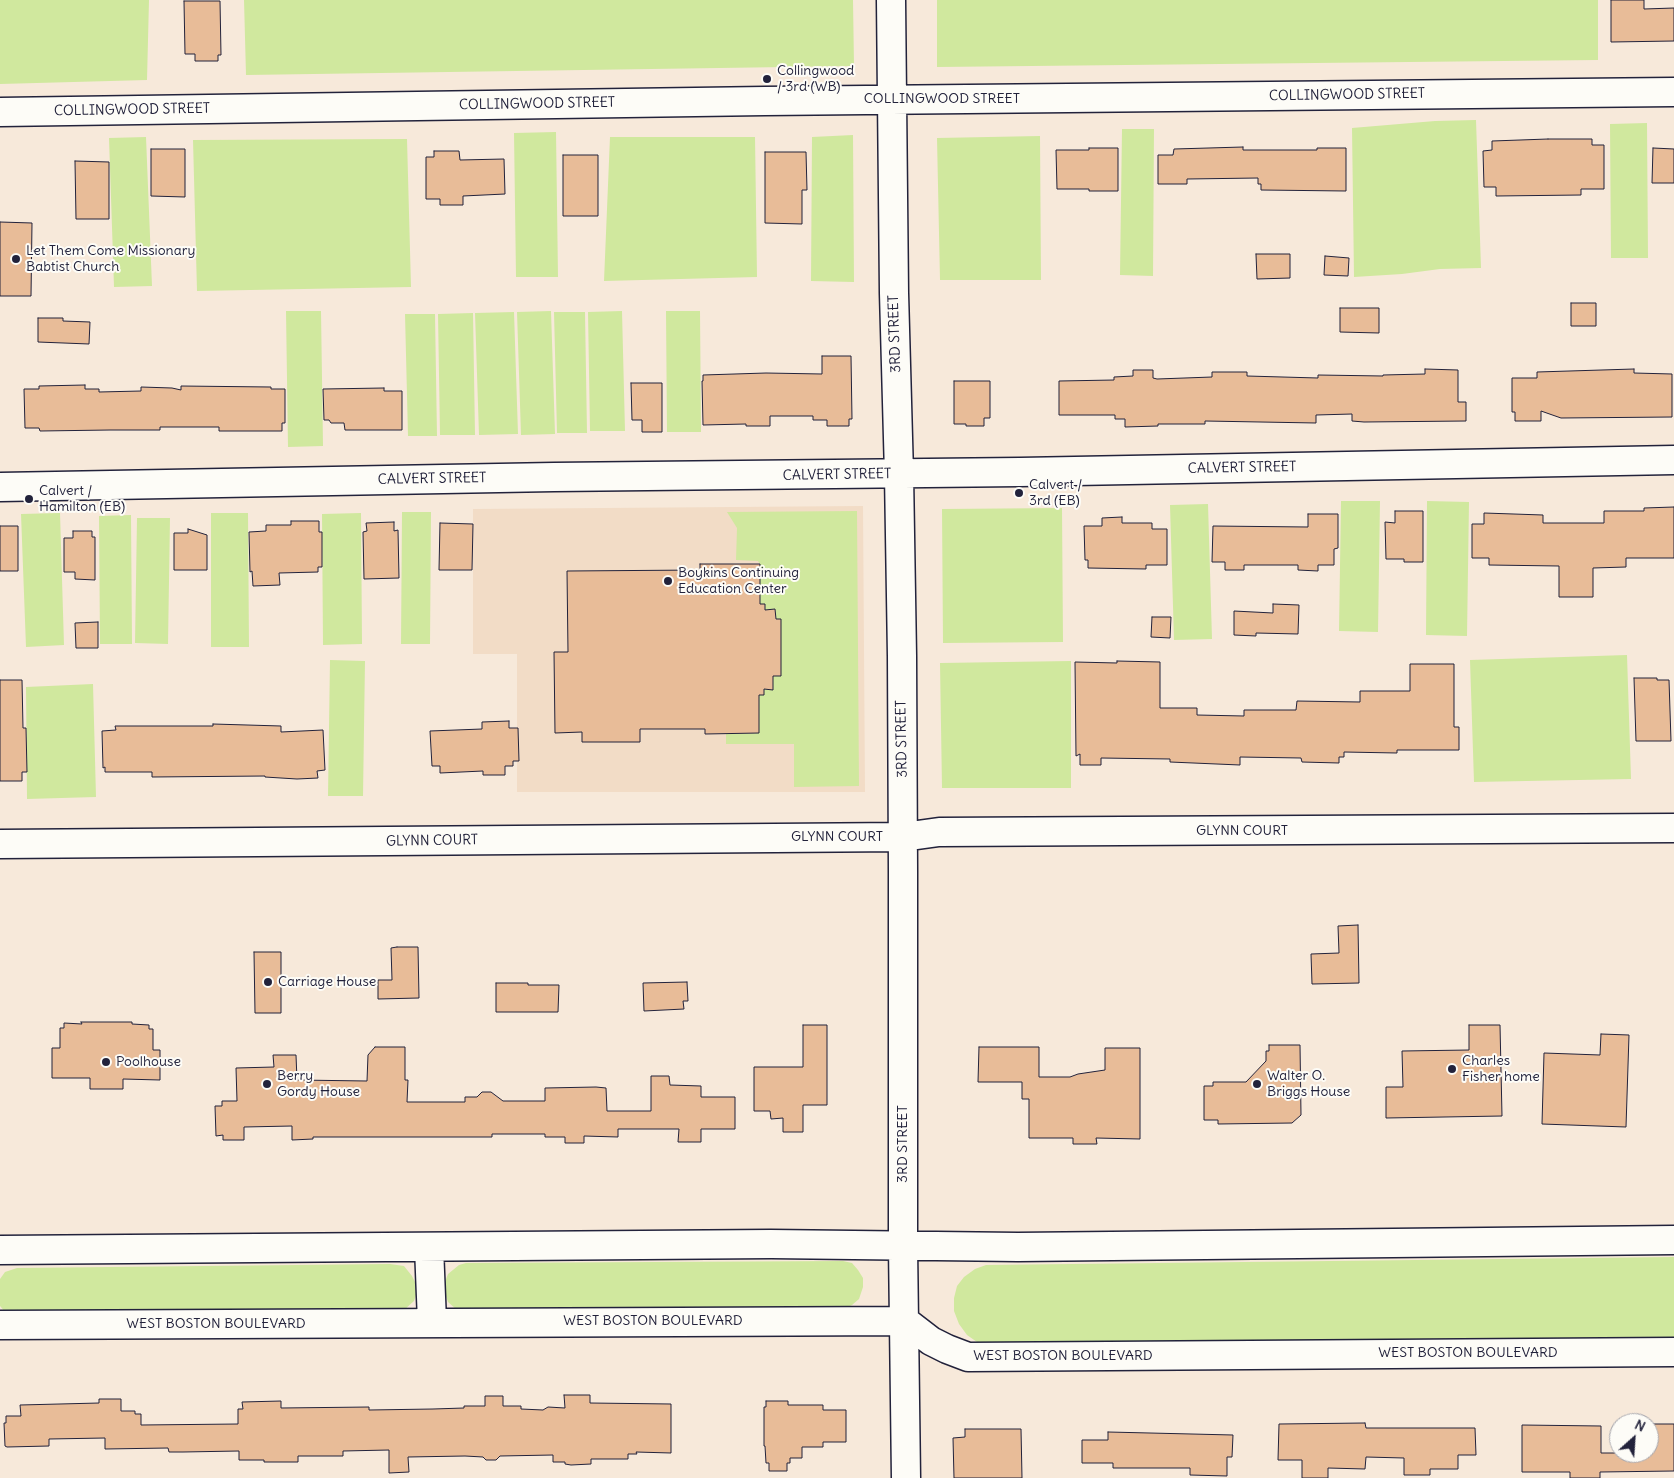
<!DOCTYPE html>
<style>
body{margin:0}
#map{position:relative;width:1674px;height:1478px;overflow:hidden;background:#f7e9da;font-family:Delius,sans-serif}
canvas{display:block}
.north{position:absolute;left:1609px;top:1413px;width:50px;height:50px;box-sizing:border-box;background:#fdfcf7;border:1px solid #a5a5ac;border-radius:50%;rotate:26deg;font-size:14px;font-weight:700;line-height:20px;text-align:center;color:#22223b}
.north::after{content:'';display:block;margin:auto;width:18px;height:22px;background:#22223b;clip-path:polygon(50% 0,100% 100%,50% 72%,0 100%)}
</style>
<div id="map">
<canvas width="1674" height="1478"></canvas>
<div class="north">N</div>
</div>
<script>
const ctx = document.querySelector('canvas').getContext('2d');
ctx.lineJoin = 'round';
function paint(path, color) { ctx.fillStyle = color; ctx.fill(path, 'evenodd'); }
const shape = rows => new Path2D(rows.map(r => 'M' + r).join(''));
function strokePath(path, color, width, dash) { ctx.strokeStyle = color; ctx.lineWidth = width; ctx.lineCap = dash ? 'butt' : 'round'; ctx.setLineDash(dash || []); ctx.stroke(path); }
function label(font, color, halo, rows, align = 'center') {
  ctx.font = font + ' Delius,sans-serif'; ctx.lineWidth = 4; ctx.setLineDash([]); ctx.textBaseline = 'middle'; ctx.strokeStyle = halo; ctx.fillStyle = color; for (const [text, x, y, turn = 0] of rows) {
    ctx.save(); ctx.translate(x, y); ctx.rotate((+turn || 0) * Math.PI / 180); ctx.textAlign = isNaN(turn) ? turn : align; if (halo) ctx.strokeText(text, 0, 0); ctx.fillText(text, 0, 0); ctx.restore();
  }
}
const built = shape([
 [863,506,865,792,517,792,517,654,473,654,473,509]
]);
const green = shape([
 [0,0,149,0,147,80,0,84],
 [244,0,853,0,854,66,246,75],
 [937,0,1598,0,1598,60,937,67],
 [1476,120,1481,268,1440,269,1402,274,1354,277,1352,128,1435,121],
 [1647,123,1648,258,1611,258,1610,124],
 [1122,129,1154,129,1153,276,1120,275],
 [556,132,558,277,516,277,514,133],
 [853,135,854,282,811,281,812,137],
 [1040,136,1041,280,940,280,937,138],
 [146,137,152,286,114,287,109,138],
 [610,137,755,137,757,277,604,281],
 [407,139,411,287,197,291,193,140],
 [286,311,321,311,323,446,288,447],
 [551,311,555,434,521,435,517,312],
 [622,311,625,431,590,431,588,312],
 [666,311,700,311,701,432,667,432],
 [514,312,518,434,479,435,475,313],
 [554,312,585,312,587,433,557,433],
 [473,313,475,435,440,435,438,314],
 [405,314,435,314,437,436,408,436],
 [1341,501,1380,501,1378,632,1339,631],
 [1427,501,1469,502,1467,636,1426,635],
 [1208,504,1212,639,1174,640,1170,505],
 [1062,508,1063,642,943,643,942,509],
 [857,511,859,786,794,787,794,744,726,744,726,734,759,733,759,695,764,689,773,689,773,676,781,676,781,620,776,619,775,609,765,610,765,604,760,604,760,564,758,561,736,560,737,528,727,512],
 [402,512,431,512,430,644,401,644],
 [60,513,64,645,26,647,21,514],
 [211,513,248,513,249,647,211,647],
 [361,513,362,644,323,645,322,514],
 [131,515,132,644,100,644,99,516],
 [137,518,170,518,168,644,135,643],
 [1627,655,1631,779,1474,782,1470,660],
 [330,660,365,661,363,796,328,796],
 [1071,661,1071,788,942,788,940,663],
 [93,684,96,797,27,799,26,687],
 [1674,1257,1674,1338,989,1344,977,1342,967,1335,959,1324,954,1311,954,1298,957,1286,964,1277,975,1269,986,1265],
 [843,1261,852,1263,858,1270,863,1278,863,1287,859,1299,852,1305,844,1309,457,1310,448,1302,443,1287,448,1274,459,1265,466,1263],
 [390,1264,404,1266,412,1276,415,1282,416,1295,414,1301,404,1310,6,1313,0,1306,0,1279,5,1272,17,1268]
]);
const building = shape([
 [1611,0,1644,0,1644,9,1674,8,1674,41,1611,42,1611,0],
 [184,1,220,1,221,55,218,55,218,61,195,61,195,54,185,54,184,1],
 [1548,139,1592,139,1592,145,1604,145,1604,189,1581,189,1581,195,1496,196,1496,187,1484,187,1483,151,1492,150,1492,141,1548,139],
 [1243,147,1243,150,1317,150,1317,148,1346,148,1346,191,1261,190,1261,184,1258,184,1258,178,1187,179,1187,184,1158,184,1158,155,1173,155,1174,149,1243,147],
 [1089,148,1118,148,1118,191,1089,191,1089,189,1057,189,1056,150,1089,150,1089,148],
 [1653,148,1674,149,1674,183,1652,183,1653,148],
 [151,149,185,149,185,197,151,196,151,149],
 [434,151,459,151,460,160,504,159,505,194,463,196,463,205,440,205,440,199,426,199,426,157,434,157,434,151],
 [765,152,806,152,807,190,802,190,802,224,765,223,765,152],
 [563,155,598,155,598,216,563,216,563,155],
 [75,161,109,162,109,219,76,219,75,161],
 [0,222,32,223,31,296,0,296,0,222],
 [1256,254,1290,254,1290,278,1257,279,1256,254],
 [1325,256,1349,258,1348,276,1324,275,1325,256],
 [1571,303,1596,303,1596,326,1571,326,1571,303],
 [1340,308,1379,308,1379,333,1340,332,1340,308],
 [38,318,63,318,63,321,90,322,89,344,38,342,38,318],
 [822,356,851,356,852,419,849,419,849,426,827,426,827,420,813,420,813,416,770,416,770,426,746,426,746,424,703,425,702,381,703,381,703,375,766,373,822,374,822,356],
 [1425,369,1458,370,1458,402,1466,402,1466,421,1364,422,1352,421,1352,414,1316,415,1316,423,1205,421,1205,424,1158,424,1158,426,1125,427,1125,419,1115,419,1115,415,1059,415,1059,381,1114,380,1114,377,1133,376,1133,370,1153,370,1153,378,1157,379,1212,377,1212,372,1247,372,1247,376,1318,378,1318,375,1383,376,1383,375,1425,374,1425,369],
 [1634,369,1634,373,1672,374,1672,417,1561,418,1541,411,1541,421,1515,421,1515,412,1512,412,1512,378,1537,378,1537,372,1634,369],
 [954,381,990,381,990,418,984,418,984,426,966,426,966,424,954,424,954,381],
 [631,383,662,383,662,432,642,432,642,420,632,420,631,383],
 [85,385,85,389,99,389,99,392,141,391,141,387,172,388,181,390,181,386,271,387,271,389,285,389,285,423,282,423,282,431,219,431,219,427,160,427,160,430,110,430,40,431,39,428,25,428,24,389,39,389,39,386,85,385],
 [384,388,384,391,402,391,402,430,345,430,344,423,331,423,329,420,324,420,323,389,384,388],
 [1674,507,1674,558,1626,558,1626,567,1593,568,1593,597,1559,597,1559,566,1489,565,1489,558,1472,558,1472,524,1484,524,1484,513,1543,515,1543,523,1604,523,1604,511,1644,511,1644,508,1674,507],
 [1395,511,1423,511,1423,562,1404,562,1404,559,1386,559,1385,522,1395,523,1395,511],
 [1308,514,1338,514,1338,548,1334,549,1334,565,1318,565,1318,571,1298,570,1298,565,1244,565,1244,570,1225,570,1225,562,1212,562,1213,526,1308,527,1308,514],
 [1122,517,1122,523,1152,523,1152,529,1167,529,1167,565,1146,565,1146,569,1088,568,1088,560,1085,560,1084,526,1102,526,1102,518,1122,517],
 [291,521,319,521,319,532,322,532,322,567,318,567,318,572,279,573,280,585,253,586,252,571,250,572,249,532,266,531,266,525,291,525,291,521],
 [394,522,394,531,398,530,399,578,364,579,363,532,367,531,366,523,394,522],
 [440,523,473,524,472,570,439,570,440,523],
 [0,526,18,526,18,571,0,571,0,526],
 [188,529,207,535,207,570,174,570,174,533,188,533,188,529],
 [73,531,92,531,92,537,95,537,95,580,75,579,75,572,64,572,64,538,73,538,73,531],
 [700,564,760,564,760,604,765,604,765,610,775,609,776,619,781,619,781,676,773,676,773,690,764,689,764,695,759,695,759,733,705,734,705,729,640,729,640,742,582,742,582,732,555,733,554,652,568,652,567,571,700,570,700,564],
 [1273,604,1299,605,1298,634,1256,633,1256,636,1234,635,1234,611,1273,613,1273,604],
 [1152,617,1171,617,1170,638,1151,637,1152,617],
 [98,622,98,648,76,648,75,623,98,622],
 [1117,661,1160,662,1160,708,1197,708,1197,715,1244,716,1244,710,1296,710,1297,701,1360,702,1360,691,1410,691,1410,664,1454,664,1454,727,1459,727,1459,750,1397,750,1397,753,1344,752,1344,757,1339,757,1339,763,1302,762,1301,758,1240,757,1240,765,1170,762,1170,759,1101,758,1101,765,1080,765,1080,754,1076,756,1075,662,1117,663,1117,661],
 [1634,678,1657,678,1657,680,1669,680,1671,741,1636,741,1634,678],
 [0,680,22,680,23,728,26,728,27,772,22,772,22,781,0,781,0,680],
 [509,721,509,728,518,728,519,761,513,761,513,766,505,766,505,775,483,775,483,771,440,773,440,766,432,766,430,731,482,729,482,722,509,721],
 [213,724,281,726,281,732,323,730,325,770,317,771,318,778,297,779,265,777,265,776,152,777,152,772,105,772,105,767,103,768,102,731,116,730,115,726,213,726,213,724],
 [1358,925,1359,983,1312,984,1311,954,1339,953,1338,926,1358,925],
 [397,947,418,947,419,998,378,999,378,980,392,980,391,948,397,947],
 [254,952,281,952,281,1013,255,1013,254,952],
 [687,982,688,1001,683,1001,684,1009,644,1011,643,983,687,982],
 [496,983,528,983,528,985,559,985,558,1012,496,1012,496,983],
 [81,1022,132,1022,132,1024,149,1025,149,1029,153,1029,153,1050,160,1050,160,1080,123,1079,123,1089,90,1089,90,1078,52,1078,52,1048,60,1048,60,1028,64,1028,64,1023,82,1024,81,1022],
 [803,1025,827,1025,827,1105,803,1105,803,1132,783,1132,783,1118,771,1119,770,1111,754,1111,754,1067,803,1067,803,1025],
 [1469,1025,1500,1025,1502,1116,1386,1118,1386,1087,1403,1087,1402,1051,1469,1050,1469,1025],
 [1601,1034,1629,1035,1626,1127,1542,1124,1544,1053,1600,1055,1601,1034],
 [1269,1045,1300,1045,1301,1115,1292,1123,1218,1124,1218,1120,1204,1120,1204,1086,1213,1086,1213,1082,1246,1082,1266,1061,1266,1051,1269,1051,1269,1045],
 [375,1047,405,1047,405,1080,408,1080,407,1102,465,1102,465,1097,477,1097,482,1092,491,1092,503,1101,545,1101,545,1088,596,1087,606,1088,607,1111,651,1111,651,1076,669,1076,670,1085,701,1086,701,1097,735,1097,735,1129,701,1129,701,1142,678,1142,679,1129,618,1129,618,1137,584,1136,584,1143,565,1143,565,1137,545,1137,545,1134,492,1134,492,1137,313,1137,313,1139,292,1140,292,1126,244,1127,244,1140,223,1140,223,1135,216,1136,215,1106,222,1106,222,1101,237,1101,236,1068,274,1067,273,1055,296,1055,297,1080,367,1081,368,1055,375,1047],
 [979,1047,1039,1047,1039,1077,1070,1077,1078,1074,1105,1070,1105,1048,1140,1048,1140,1139,1096,1138,1097,1144,1073,1144,1073,1138,1029,1138,1029,1099,1022,1099,1022,1082,978,1082,979,1047],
 [564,1395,590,1395,590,1403,671,1404,671,1453,636,1452,637,1454,628,1454,628,1459,591,1459,591,1464,571,1465,565,1464,565,1462,553,1462,553,1455,500,1456,496,1460,486,1460,483,1457,465,1456,408,1457,409,1472,389,1473,389,1450,343,1451,343,1456,298,1456,298,1462,264,1462,264,1460,239,1460,239,1451,183,1452,169,1452,168,1448,105,1449,105,1438,49,1439,49,1446,7,1447,5,1446,4,1423,6,1423,6,1416,21,1416,20,1405,99,1403,99,1399,121,1399,121,1411,135,1411,135,1414,141,1414,141,1425,238,1424,238,1409,243,1409,242,1402,281,1401,281,1408,369,1407,369,1410,433,1409,464,1408,464,1406,485,1406,485,1396,503,1396,503,1406,521,1406,521,1409,543,1410,548,1407,565,1408,564,1395],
 [766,1401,788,1401,788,1405,823,1405,823,1410,846,1410,846,1442,823,1442,823,1447,802,1447,802,1458,790,1458,790,1463,787,1463,787,1471,769,1471,769,1463,766,1463,765,1446,764,1446,764,1407,766,1407,766,1401],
 [1365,1423,1366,1428,1475,1428,1476,1455,1458,1455,1458,1469,1430,1469,1430,1475,1404,1475,1404,1458,1366,1457,1365,1469,1328,1468,1328,1478,1302,1478,1302,1460,1278,1460,1279,1424,1365,1423],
 [1649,1424,1674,1424,1674,1471,1600,1472,1600,1478,1570,1478,1570,1472,1522,1472,1522,1425,1601,1426,1601,1453,1649,1453,1649,1424],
 [965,1429,1021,1429,1022,1478,954,1478,953,1438,965,1437,965,1429],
 [1108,1432,1233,1435,1232,1457,1227,1457,1227,1476,1190,1475,1190,1468,1113,1468,1113,1463,1082,1463,1082,1440,1108,1440,1108,1432]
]);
const minor = shape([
 [891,0,894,293,899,474,902,656,903,872,903,1246,906,1478],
 [0,112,765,101,1674,92],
 [0,487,554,477,1020,472,1674,460],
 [0,844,903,837,939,832,1674,828],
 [429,1247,432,1322],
 [0,1250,771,1244,1018,1247,1674,1240],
 [0,1325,905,1321,931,1341,947,1349,968,1357,1674,1352]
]);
const markers = [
 [767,79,5,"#22223b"],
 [16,259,5,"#22223b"],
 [1019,493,5,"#22223b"],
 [29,499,5,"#22223b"],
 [668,581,5,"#22223b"],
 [268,982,5,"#22223b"],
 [106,1062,5,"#22223b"],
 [1452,1069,5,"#22223b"],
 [267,1084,5,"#22223b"],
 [1257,1084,5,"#22223b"]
];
const poiNames = [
 ["Collingwood",777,71],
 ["/ 3rd (WB)",777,87],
 ["Let Them Come Missionary",26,251],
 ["Babtist Church",26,267],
 ["Calvert /",1029,485],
 ["3rd (EB)",1029,501],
 ["Calvert /",39,491],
 ["Hamilton (EB)",39,507],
 ["Boykins Continuing",678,573],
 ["Education Center",678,589],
 ["Carriage House",278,982],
 ["Charles",1462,1061],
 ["Fisher home",1462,1077],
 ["Poolhouse",116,1062],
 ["Berry",277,1076],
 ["Gordy House",277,1092],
 ["Walter O.",1267,1076],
 ["Briggs House",1267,1092]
];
const streetNames = [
 ["COLLINGWOOD STREET",1347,95,-1],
 ["COLLINGWOOD STREET",942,99],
 ["COLLINGWOOD STREET",537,104,-1],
 ["COLLINGWOOD STREET",132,110,-1],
 ["3RD STREET",895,334,-92],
 ["CALVERT STREET",1242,468,-1],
 ["CALVERT STREET",837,475,-1],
 ["CALVERT STREET",432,479,-1],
 ["3RD STREET",902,739,-91],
 ["GLYNN COURT",1242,831],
 ["GLYNN COURT",837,837],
 ["GLYNN COURT",432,841,-1],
 ["3RD STREET",903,1144,-90],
 ["WEST BOSTON BOULEVARD",653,1321],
 ["WEST BOSTON BOULEVARD",216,1324],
 ["WEST BOSTON BOULEVARD",1468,1353],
 ["WEST BOSTON BOULEVARD",1063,1356]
];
paint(built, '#f2dcc6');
paint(green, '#d0e89e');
paint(building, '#e8bc98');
strokePath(building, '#22223b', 1);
strokePath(minor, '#22223b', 31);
strokePath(minor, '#fdfcf7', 28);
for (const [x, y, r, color] of markers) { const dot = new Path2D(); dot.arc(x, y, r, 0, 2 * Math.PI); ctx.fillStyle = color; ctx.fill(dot); strokePath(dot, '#fdfcf7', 2); }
label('14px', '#22223b', '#fdfcf7', poiNames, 'left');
label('14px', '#22223b', '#fdfcf7', streetNames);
</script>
